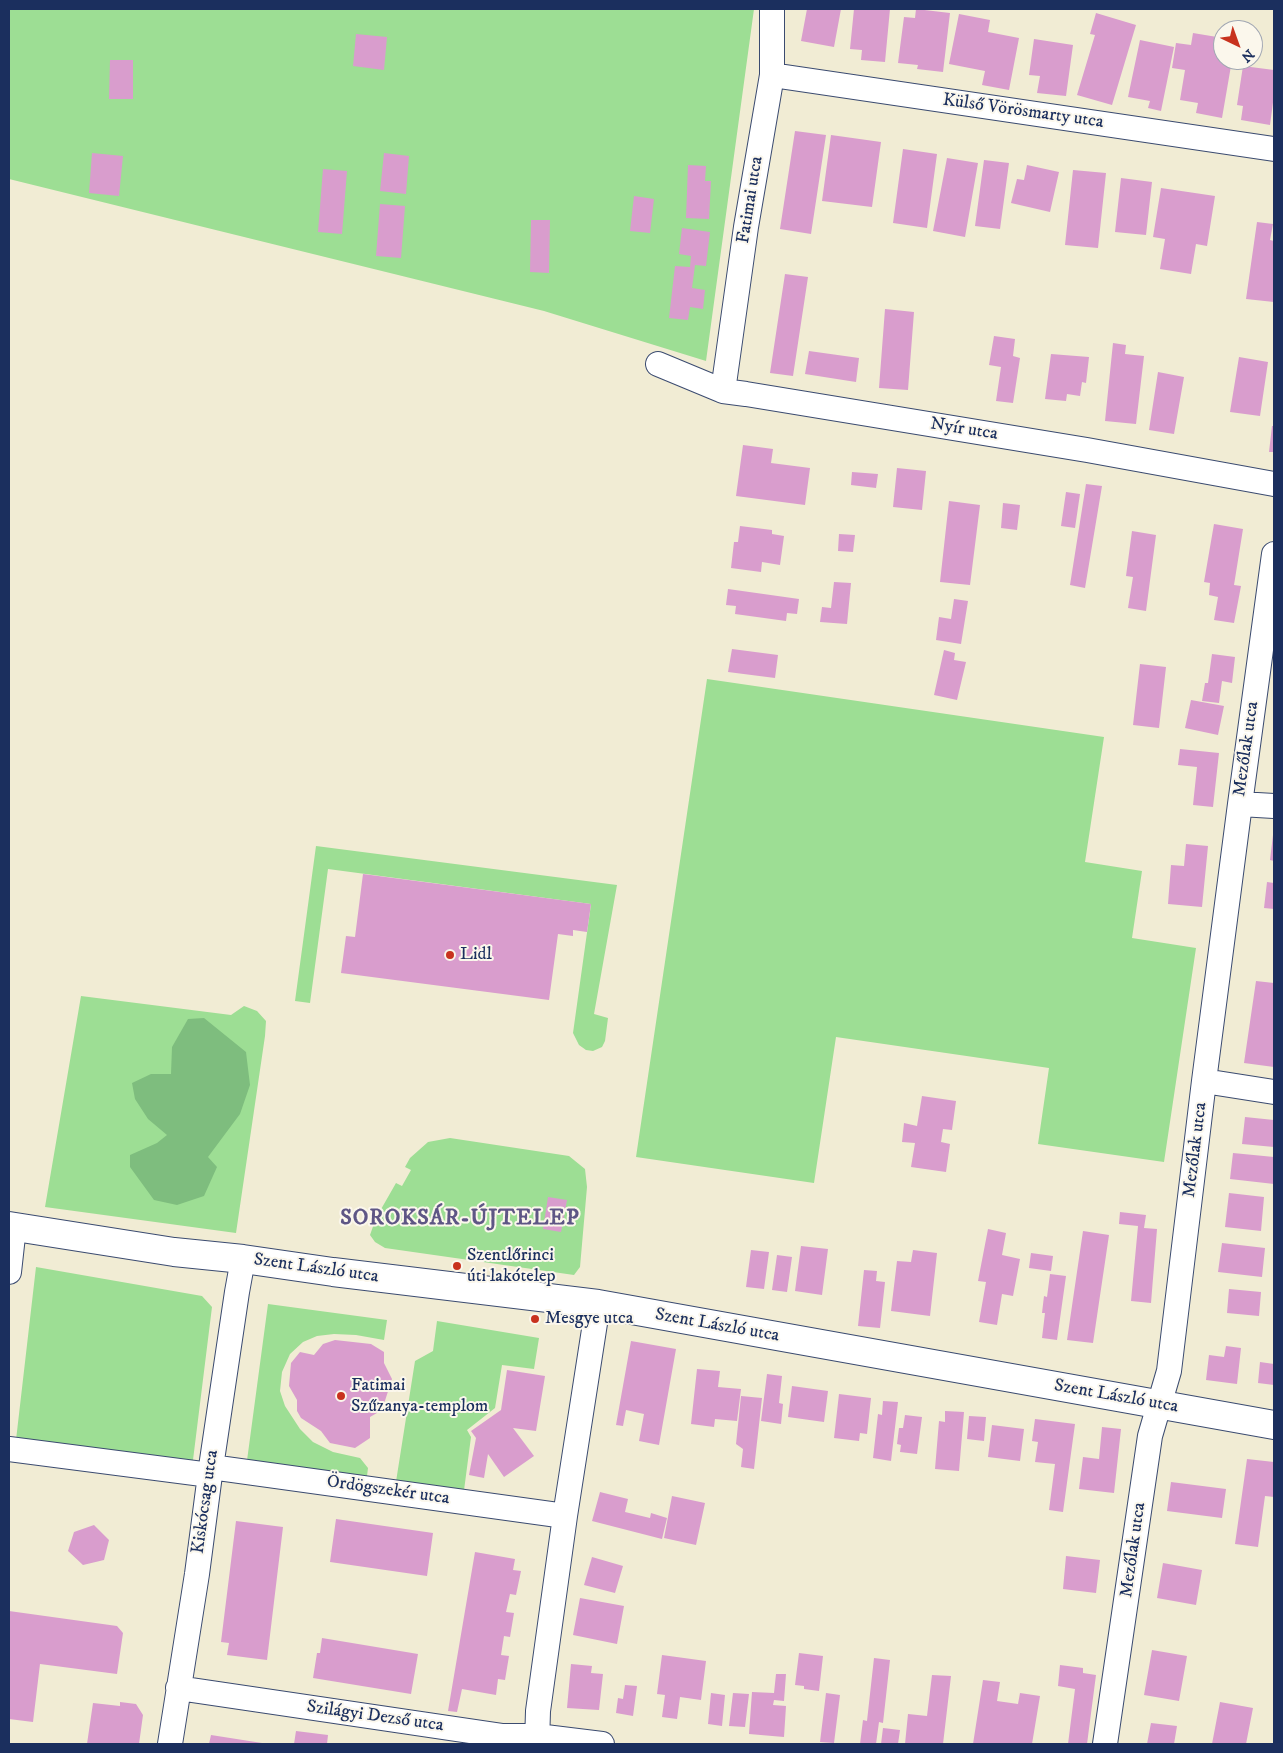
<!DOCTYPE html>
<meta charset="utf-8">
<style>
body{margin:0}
#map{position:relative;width:1283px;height:1753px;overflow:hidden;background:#f1ecd4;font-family:"IM FELL DW Pica",serif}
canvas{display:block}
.frame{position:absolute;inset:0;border:10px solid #1b2f5e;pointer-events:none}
.north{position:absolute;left:1213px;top:20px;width:50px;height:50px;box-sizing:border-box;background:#fbf7ec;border:1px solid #a1a7b3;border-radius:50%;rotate:138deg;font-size:14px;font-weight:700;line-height:20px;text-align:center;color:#1b2f5e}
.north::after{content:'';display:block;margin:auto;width:18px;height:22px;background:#c8321e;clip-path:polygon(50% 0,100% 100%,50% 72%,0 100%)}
</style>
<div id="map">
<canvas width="1283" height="1753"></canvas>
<div class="frame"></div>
<div class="north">N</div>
</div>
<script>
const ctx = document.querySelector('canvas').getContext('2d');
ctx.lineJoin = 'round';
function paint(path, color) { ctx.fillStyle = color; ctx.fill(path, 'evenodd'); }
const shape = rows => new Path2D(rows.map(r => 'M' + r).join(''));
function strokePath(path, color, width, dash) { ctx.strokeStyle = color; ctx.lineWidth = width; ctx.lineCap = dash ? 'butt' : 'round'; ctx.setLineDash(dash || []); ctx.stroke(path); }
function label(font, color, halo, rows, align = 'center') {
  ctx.font = font + ' "IM FELL DW Pica",serif'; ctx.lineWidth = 4; ctx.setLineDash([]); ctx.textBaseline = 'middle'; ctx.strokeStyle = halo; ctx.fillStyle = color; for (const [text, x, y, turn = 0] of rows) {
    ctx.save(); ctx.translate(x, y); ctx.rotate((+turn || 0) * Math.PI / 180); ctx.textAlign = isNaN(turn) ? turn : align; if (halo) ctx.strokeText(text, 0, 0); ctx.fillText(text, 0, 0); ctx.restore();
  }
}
const green = shape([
 [9,9,754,9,706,361,544,311,9,179],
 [707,679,1104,737,1085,862,1142,871,1132,938,1196,948,1164,1162,1038,1144,1049,1068,836,1037,814,1183,636,1157],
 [316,846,617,885,594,1014,608,1018,605,1041,602,1047,593,1051,586,1050,579,1045,573,1033,591,904,328,869,310,1003,295,1001],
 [81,996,231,1015,244,1006,257,1011,266,1021,265,1036,236,1233,45,1207],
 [450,1138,569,1156,585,1169,587,1187,580,1267,574,1275,385,1248,375,1242,370,1235,376,1218,396,1183,402,1186,411,1170,405,1167,410,1158,428,1142],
 [36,1267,202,1296,212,1307,193,1460,188,1463,16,1440],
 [268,1304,387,1320,384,1340,356,1335,334,1334,317,1336,303,1342,290,1354,282,1372,280,1391,285,1406,300,1429,313,1442,333,1452,360,1458,368,1468,366,1484,246,1468],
 [437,1321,539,1338,534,1369,502,1365,495,1408,467,1430,471,1437,463,1498,395,1488,415,1361,433,1351]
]);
const forest = shape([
 [204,1018,246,1052,250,1085,240,1114,208,1157,217,1167,204,1196,177,1205,154,1200,130,1167,130,1155,157,1143,167,1135,148,1119,135,1099,132,1083,151,1074,171,1074,172,1047,188,1019]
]);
const building = shape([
 [807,9,841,9,834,47,801,41],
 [854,9,890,9,885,62,861,60,862,50,850,49],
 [916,9,950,13,943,72,917,69,918,65,898,63,904,17,915,18],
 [1096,13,1136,25,1112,105,1077,95,1095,35,1090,34],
 [959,14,990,20,988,32,1019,38,1009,90,982,85,985,71,949,64],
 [1193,33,1223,38,1223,60,1232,60,1222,118,1196,113,1198,103,1180,100,1185,70,1172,68,1176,43,1191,45],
 [356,34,387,37,384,70,353,66],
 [1034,39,1073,45,1066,96,1037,93,1040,76,1029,75],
 [1140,40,1174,47,1161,111,1148,108,1150,101,1128,97],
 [110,60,133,60,133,99,109,99],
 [1243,66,1274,70,1274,95,1270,125,1241,120,1243,106,1237,105],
 [795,131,826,135,811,234,780,229],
 [831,135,881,142,872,207,822,201],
 [903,149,937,154,927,228,893,223],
 [92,153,123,156,119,196,89,193],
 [384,153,409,156,406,194,380,191],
 [947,158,978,163,965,237,933,231],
 [984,160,1009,163,1000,229,975,226],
 [688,165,706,166,705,181,711,181,709,219,686,218],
 [1027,165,1059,172,1050,212,1011,203,1017,179,1024,180],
 [323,169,347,171,342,234,318,232],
 [1073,170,1106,173,1098,248,1065,245],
 [1121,178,1152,182,1146,235,1115,232],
 [1161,188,1215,196,1207,246,1196,244,1191,274,1160,269,1165,239,1153,237],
 [634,196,654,199,650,233,630,231],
 [380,204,405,206,401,258,376,256],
 [531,220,550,220,549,273,530,272],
 [1257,222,1273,224,1270,240,1274,241,1274,302,1246,299],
 [682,228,710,232,706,266,695,265,692,288,705,290,703,309,690,307,688,320,669,318,675,266,690,267,691,256,679,254],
 [785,274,808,277,793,376,770,373],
 [885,309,914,312,908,390,879,388],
 [994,336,1015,339,1013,356,1020,358,1013,403,996,401,1001,367,989,365],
 [1113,343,1126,345,1125,354,1144,356,1136,424,1105,421],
 [809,351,859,358,856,382,805,374],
 [1051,354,1089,357,1086,383,1082,382,1080,396,1067,394,1066,401,1045,399],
 [1239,357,1268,362,1260,416,1230,412],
 [1158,372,1184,377,1174,434,1149,430],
 [1272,426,1274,426,1274,452,1269,452],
 [743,445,773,449,771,463,810,468,805,505,736,496],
 [897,468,926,471,922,510,893,507],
 [852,472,878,474,876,488,851,485],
 [1086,484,1102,486,1085,588,1070,585],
 [1066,492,1080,494,1075,528,1061,526],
 [949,501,980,505,970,585,940,582],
 [1003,503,1020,505,1017,530,1001,528],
 [1214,524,1243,529,1234,585,1241,586,1234,623,1214,620,1218,597,1209,595,1210,583,1204,582],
 [740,526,772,530,772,534,784,536,780,565,762,562,761,572,731,568,734,542,738,542],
 [1132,531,1156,535,1146,611,1128,608,1133,577,1126,576],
 [839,534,855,535,853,552,838,551],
 [834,582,851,583,847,624,820,622,822,607,831,608],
 [728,589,799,599,797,614,787,613,786,621,735,614,736,606,726,605],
 [954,599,968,601,961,644,936,640,939,617,951,619],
 [732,649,778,655,775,678,728,672],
 [944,650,955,653,954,660,966,662,957,700,934,695],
 [1212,654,1235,657,1232,683,1222,681,1219,703,1202,701,1205,683,1208,683],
 [1140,664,1166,667,1159,728,1133,725],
 [1191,700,1224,706,1218,735,1185,728],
 [1180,749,1219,753,1213,807,1193,805,1197,767,1178,765],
 [1273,835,1274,835,1274,861,1270,860],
 [1186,844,1208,846,1202,907,1168,904,1171,865,1184,866],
 [363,874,591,904,587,932,573,930,573,936,558,934,549,1000,341,973,346,936,355,937],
 [1267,882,1274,883,1274,909,1264,908],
 [1256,981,1274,983,1274,1067,1244,1063],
 [922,1096,956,1101,952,1130,943,1129,941,1142,950,1144,946,1172,911,1167,915,1143,902,1142,904,1123,917,1126],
 [1245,1117,1274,1120,1274,1147,1242,1144],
 [1233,1153,1274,1157,1274,1184,1230,1179],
 [1229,1193,1264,1197,1261,1231,1225,1227],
 [548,1197,567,1200,561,1232,543,1229],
 [1120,1212,1146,1215,1144,1228,1157,1229,1151,1303,1131,1301,1138,1226,1119,1224],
 [988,1229,1006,1233,1002,1255,1020,1259,1013,1296,1002,1294,997,1325,979,1322,986,1282,978,1281],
 [1083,1231,1109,1235,1093,1343,1067,1340],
 [1222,1243,1265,1248,1262,1277,1218,1272],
 [801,1246,828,1249,822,1295,795,1291],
 [751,1250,769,1252,764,1289,746,1287],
 [913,1250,937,1253,930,1316,891,1311,897,1261,911,1262],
 [1031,1253,1053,1256,1051,1271,1029,1268],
 [777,1255,792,1257,787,1292,772,1290],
 [864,1270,877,1271,876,1281,885,1282,880,1328,858,1326],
 [1050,1274,1066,1276,1057,1340,1042,1338,1045,1313,1042,1313,1044,1296,1047,1297],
 [1229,1289,1261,1292,1259,1316,1227,1313],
 [335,1340,371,1344,384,1352,384,1363,392,1379,382,1410,370,1417,370,1438,355,1448,330,1443,321,1431,301,1418,297,1411,297,1400,289,1386,291,1363,300,1352,314,1355,323,1344],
 [631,1341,676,1349,659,1445,639,1441,644,1414,626,1410,623,1426,616,1425],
 [1226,1346,1241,1348,1237,1384,1206,1380,1209,1355,1224,1357],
 [1260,1362,1274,1364,1274,1385,1258,1383],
 [697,1369,720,1371,718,1387,741,1389,737,1421,715,1419,714,1427,691,1424],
 [507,1370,545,1376,536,1431,513,1428,534,1456,504,1477,488,1454,484,1478,469,1475,476,1438,471,1431,501,1410],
 [767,1374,782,1376,779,1403,783,1404,781,1424,761,1421],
 [792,1386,828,1391,824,1422,788,1417],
 [839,1394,871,1398,867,1434,860,1433,859,1441,834,1438],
 [741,1396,762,1398,754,1469,741,1467,743,1449,736,1444],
 [883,1401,898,1402,891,1461,873,1458,878,1414,882,1415],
 [945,1411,964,1412,959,1471,935,1469,939,1421,945,1422],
 [905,1415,922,1417,917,1454,900,1452,901,1445,897,1444,899,1428,903,1428],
 [969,1416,986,1417,984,1441,967,1439],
 [1035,1419,1075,1424,1063,1512,1049,1510,1055,1464,1035,1462,1038,1442,1032,1441],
 [992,1425,1024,1429,1020,1461,988,1457],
 [1102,1427,1121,1429,1114,1493,1079,1489,1083,1457,1099,1459],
 [1247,1459,1274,1462,1274,1497,1265,1496,1258,1547,1235,1544],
 [1171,1482,1226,1489,1222,1518,1167,1511],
 [600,1492,628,1499,625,1512,650,1518,651,1513,667,1518,662,1539,592,1521],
 [672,1496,705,1503,696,1545,664,1538],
 [336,1519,433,1533,427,1576,330,1562],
 [236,1521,283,1527,267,1660,227,1655,229,1643,221,1642],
 [94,1525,109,1540,104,1560,83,1565,68,1551,74,1532],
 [475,1552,515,1559,513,1570,521,1571,516,1595,510,1594,506,1612,514,1613,510,1637,504,1636,501,1655,509,1656,505,1680,498,1679,496,1695,462,1689,457,1712,448,1711],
 [1066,1556,1100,1560,1096,1593,1063,1589],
 [592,1557,623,1566,615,1593,584,1585],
 [1163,1563,1202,1570,1196,1605,1157,1598],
 [580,1598,624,1606,617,1644,573,1635],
 [9,1611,117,1626,123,1633,117,1674,40,1664,33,1722,9,1719],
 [322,1638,418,1654,411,1694,313,1678,317,1653,320,1653],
 [1152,1650,1187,1656,1179,1701,1144,1695],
 [799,1653,823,1656,819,1691,804,1689,804,1686,795,1685],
 [662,1655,706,1661,701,1700,680,1697,677,1719,662,1717,665,1695,657,1694],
 [874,1658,890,1660,883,1723,879,1722,876,1744,860,1744,863,1720,867,1721],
 [571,1664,592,1666,591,1673,603,1674,599,1710,567,1708],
 [1060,1665,1083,1668,1083,1673,1096,1675,1087,1744,1068,1744,1075,1689,1058,1686],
 [776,1674,786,1674,784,1701,774,1700,773,1705,786,1706,784,1737,749,1734,752,1692,774,1693],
 [932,1675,951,1676,943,1744,905,1744,908,1714,927,1716],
 [983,1680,1000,1682,997,1701,1018,1704,1020,1693,1040,1696,1032,1744,973,1744],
 [625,1685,637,1686,633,1716,616,1713,618,1698,623,1699],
 [711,1693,725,1695,722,1726,708,1724],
 [733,1693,749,1694,745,1727,729,1726],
 [826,1693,840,1695,834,1743,820,1742],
 [120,1702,136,1704,143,1715,139,1744,87,1744,93,1703,120,1706],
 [1220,1702,1253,1708,1246,1744,1212,1744],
 [1151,1723,1177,1726,1174,1744,1147,1744],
 [883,1728,900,1730,898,1744,881,1744],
 [296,1731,328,1735,327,1744,294,1744],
 [211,1735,262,1743,262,1744,209,1744]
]);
const minor = shape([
 [772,75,1274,149],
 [658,364,723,391,746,394,1087,450,1274,484],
 [723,391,746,227,772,75,772,9],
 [1240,804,1274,806],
 [1204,1081,1274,1092],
 [9,1272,14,1227],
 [9,1449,210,1475],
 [211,1467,565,1516],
 [178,1688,503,1736,537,1736,602,1744],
 [170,1744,197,1574,211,1467,237,1292,243,1259],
 [537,1744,538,1711,565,1516,598,1304],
 [1105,1744,1150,1436,1169,1371,1204,1081,1240,804,1274,554]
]);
const tertiary = shape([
 [9,1226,174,1252,243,1259,333,1272,598,1304,1274,1425]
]);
const markers = [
 [450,955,5,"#c8321e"],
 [457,1266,5,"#c8321e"],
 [535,1319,5,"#c8321e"],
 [341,1396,5,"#c8321e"]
];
const streetNames = [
 ["Külső Vörösmarty utca",1023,112,8],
 ["Fatimai utca",751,200,-81],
 ["Nyír utca",964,430,9],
 ["Mezőlak utca",1247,749,-82],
 ["Mezőlak utca",1196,1150,-83],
 ["Szent László utca",316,1269,8],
 ["Szent László utca",717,1326,10],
 ["Szent László utca",1116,1397,10],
 ["Ördögszekér utca",388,1491,8],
 ["Kiskócsag utca",206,1502,-82],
 ["Mezőlak utca",1134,1550,-82],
 ["Szilágyi Dezső utca",375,1717,8]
];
const poiNames = [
 ["Lidl",460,955],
 ["Szentlőrinci",467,1256],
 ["úti lakótelep",467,1277],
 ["Mesgye utca",545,1319],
 ["Fatimai",351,1386],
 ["Szűzanya-templom",351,1407]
];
const districtNames = [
 ["SOROKSÁR-ÚJTELEP",460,1219]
];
paint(green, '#9dde94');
paint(forest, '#7ebd7e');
paint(building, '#d99dcd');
strokePath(minor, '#3b4b70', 26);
strokePath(tertiary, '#3b4b70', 30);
strokePath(minor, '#fff', 24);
strokePath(tertiary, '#fff', 28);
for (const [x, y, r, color] of markers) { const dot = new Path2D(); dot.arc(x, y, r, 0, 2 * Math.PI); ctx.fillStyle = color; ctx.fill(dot); strokePath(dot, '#fbf7ec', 2); }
label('18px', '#1b2f5e', '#fbf7ec', streetNames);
label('18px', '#1b2f5e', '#fbf7ec', poiNames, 'left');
ctx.letterSpacing = '1px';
label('bold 22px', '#5e5685', '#fbf7ec', districtNames);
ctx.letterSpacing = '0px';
</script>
